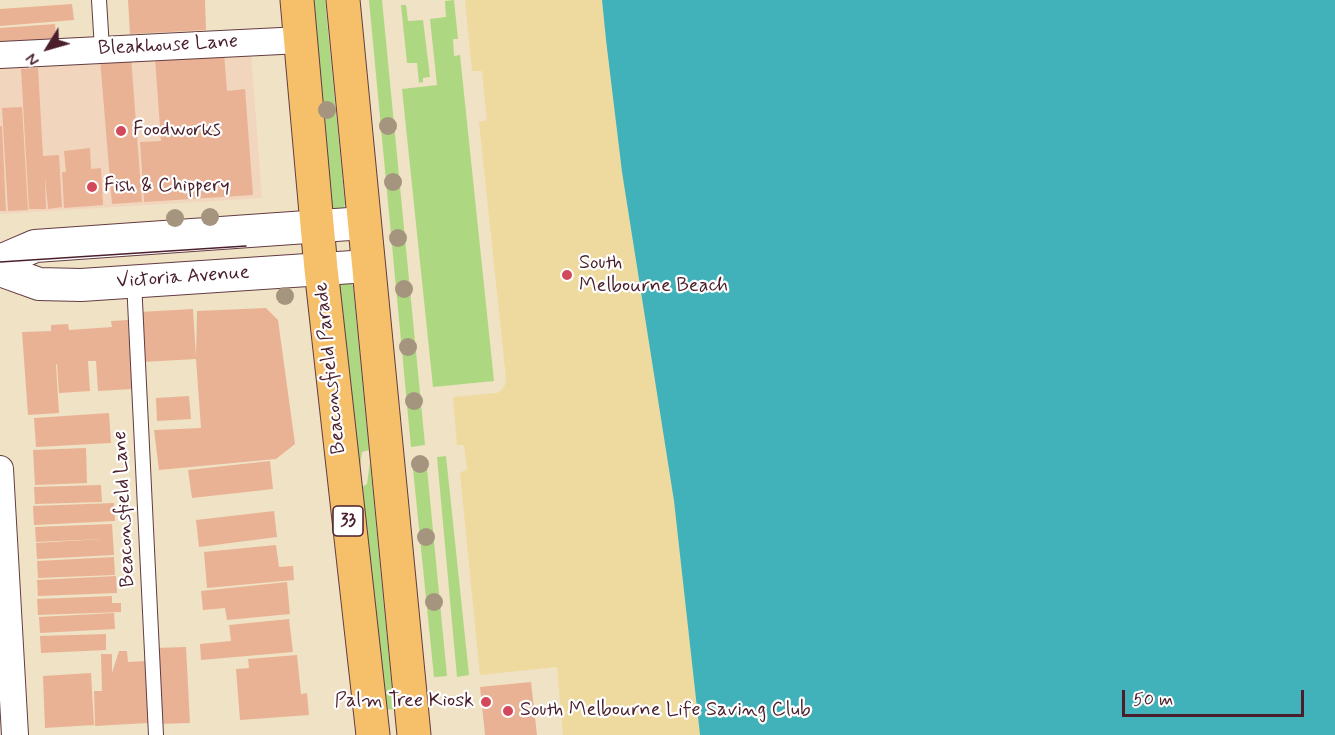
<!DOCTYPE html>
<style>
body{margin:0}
#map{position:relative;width:1335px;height:735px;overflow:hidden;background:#f0e2c5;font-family:Mynerve,sans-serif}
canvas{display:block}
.north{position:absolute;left:18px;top:18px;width:60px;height:60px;-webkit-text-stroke:4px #fff;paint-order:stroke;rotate:233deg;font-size:16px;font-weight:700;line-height:24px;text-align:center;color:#4a1f2b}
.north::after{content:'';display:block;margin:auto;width:21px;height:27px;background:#4a1f2b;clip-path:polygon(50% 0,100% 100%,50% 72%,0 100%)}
.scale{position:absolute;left:1122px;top:690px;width:182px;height:27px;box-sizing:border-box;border:3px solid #4a1f2b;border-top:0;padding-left:8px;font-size:18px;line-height:21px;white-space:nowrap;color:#4a1f2b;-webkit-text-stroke:4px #fff;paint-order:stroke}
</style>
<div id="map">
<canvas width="1335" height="735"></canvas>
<div class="north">N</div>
<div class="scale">50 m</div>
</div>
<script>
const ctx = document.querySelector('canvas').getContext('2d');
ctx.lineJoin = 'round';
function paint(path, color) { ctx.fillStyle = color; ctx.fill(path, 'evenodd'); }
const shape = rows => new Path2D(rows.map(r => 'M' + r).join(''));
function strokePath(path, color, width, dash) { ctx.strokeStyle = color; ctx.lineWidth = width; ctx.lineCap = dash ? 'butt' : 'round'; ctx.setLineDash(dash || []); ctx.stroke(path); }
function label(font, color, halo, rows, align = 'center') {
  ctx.font = font + ' Mynerve,sans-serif'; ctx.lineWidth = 4.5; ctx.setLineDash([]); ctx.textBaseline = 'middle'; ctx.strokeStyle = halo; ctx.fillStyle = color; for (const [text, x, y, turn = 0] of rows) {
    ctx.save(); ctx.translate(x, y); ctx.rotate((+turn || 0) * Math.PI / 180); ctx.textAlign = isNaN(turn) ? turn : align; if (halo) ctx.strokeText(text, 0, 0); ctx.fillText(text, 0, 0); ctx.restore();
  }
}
const built = shape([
 [251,53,262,198,0,214,0,69]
]);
const green = shape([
 [310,0,325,0,345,204,344,209,341,212,330,209],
 [369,0,382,0,425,445,411,447],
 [454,0,458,39,453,39,454,56,460,55,494,381,433,387,402,89,437,85,430,19,446,17,445,1],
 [401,5,406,5,408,21,423,20,430,77,423,78,423,82,419,83,417,63,407,63],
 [339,281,349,281,353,286,369,450,362,452,359,478,337,288],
 [446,456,469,675,457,677,437,457],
 [426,458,447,676,434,677,412,459],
 [370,462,394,709,385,710,360,488,367,484]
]);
const sand = shape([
 [465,0,602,0,606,40,622,172,674,501,700,735,563,735,557,667,480,675,460,473,467,469,464,445,457,445,453,397,497,393,502,390,505,385,506,378,479,122,487,120,482,71,472,71]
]);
const water = shape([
 [602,0,1335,0,1335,735,700,735,674,501,622,172,606,40]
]);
const building = shape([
 [128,0,205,0,206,30,130,34],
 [72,4,74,20,0,26,0,9],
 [55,24,56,40,0,44,0,28],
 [224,53,227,91,245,89,253,195,144,202,140,142,161,141,155,58],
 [131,57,142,202,112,204,100,59],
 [38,68,43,156,59,155,62,207,48,209,45,176,46,209,29,209,21,69],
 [22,107,28,210,8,211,2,108],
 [0,126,2,126,6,211,0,211],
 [90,148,91,169,101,168,103,205,64,208,62,172,66,172,64,151],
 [266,308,278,320,295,444,276,459,159,470,154,430,201,428,196,359,143,362,139,312,193,309,196,357,197,311],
 [128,320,132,389,98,391,96,361,88,361,90,391,59,393,57,364,56,365,59,413,28,415,22,332,51,331,51,325,68,324,69,330,112,327,111,321],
 [189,396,191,419,157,421,156,398],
 [109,413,111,443,36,447,34,418],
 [86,448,87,483,35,485,33,450],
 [270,461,273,489,192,498,188,470],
 [101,485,102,502,35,504,34,487],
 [114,503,115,521,34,525,33,506],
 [274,511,277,537,199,547,196,520],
 [112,524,114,555,37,559,36,543,102,539,36,542,35,527],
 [276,545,279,567,293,566,294,580,207,588,204,552],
 [114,557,115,575,38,578,37,561],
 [116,576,117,593,38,596,37,580],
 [287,582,290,614,227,620,225,608,203,610,201,591],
 [112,596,112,603,121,603,121,612,38,615,37,599],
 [114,613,115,629,40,633,39,617],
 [289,619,293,652,201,660,200,644,231,641,229,625],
 [106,634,106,650,41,653,40,636],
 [186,647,190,723,158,724,154,648],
 [119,651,127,651,128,662,145,661,148,723,95,726,94,691,102,691,101,654,112,654,112,673],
 [297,655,301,694,307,693,309,715,240,720,236,669,249,668,248,659],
 [91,673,94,725,45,728,43,676],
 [531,682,537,735,485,735,480,687]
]);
const service = shape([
 [99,0,102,49],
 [134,281,156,735]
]);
const minor = shape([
 [0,55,301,40],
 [0,469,15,735]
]);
const tertiary = shape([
 [0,261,35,246,364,223],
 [0,270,39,284,81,285,368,266]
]);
const primary = shape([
 [297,0,321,269,373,735],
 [343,0,414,735]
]);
const tram = shape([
 [0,262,246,246]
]);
const trees = [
 [327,110],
 [388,126],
 [393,182],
 [210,217],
 [175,218],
 [398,238],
 [404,289],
 [285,296],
 [408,347],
 [414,401],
 [420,464],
 [426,537],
 [434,602]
];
const markers = [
 [121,131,6,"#d1495b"],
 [92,187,6,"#d1495b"],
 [567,275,6,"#d1495b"],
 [486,702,6,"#d1495b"],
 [508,711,6,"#d1495b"]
];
const shields = [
 [348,521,30]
];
const shieldNames = [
 ["33",348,521]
];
const streetNames = [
 ["Bleakhouse Lane",168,46,-3],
 ["Victoria Avenue",183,278,-4],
 ["Beaconsfield Parade",331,368,-96],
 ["Beaconsfield Lane",125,509,-93]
];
const poiNames = [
 ["Foodworks",133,131],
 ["Fish & Chippery",104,187],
 ["South",579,264],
 ["Melbourne Beach",579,287],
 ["Palm Tree Kiosk",474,702,"right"],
 ["South Melbourne Life Saving Club",520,711]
];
paint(built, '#f2d5bd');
paint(green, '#aed781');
paint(sand, '#eeda9e');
paint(water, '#42b2ba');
paint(building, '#e9b294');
strokePath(service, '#633c42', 16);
strokePath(minor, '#633c42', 28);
strokePath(tertiary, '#633c42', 34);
strokePath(primary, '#633c42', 35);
strokePath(service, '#fff', 14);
strokePath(minor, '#fff', 26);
strokePath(tertiary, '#fff', 32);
strokePath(primary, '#f6c06b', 33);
strokePath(tram, '#4a1f2b', 1.5);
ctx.fillStyle = '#a5957f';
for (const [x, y] of trees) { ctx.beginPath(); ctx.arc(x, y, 9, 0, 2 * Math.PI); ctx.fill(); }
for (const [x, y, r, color] of markers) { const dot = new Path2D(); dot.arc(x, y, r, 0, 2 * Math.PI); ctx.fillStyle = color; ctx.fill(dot); strokePath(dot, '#fff', 2); }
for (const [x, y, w] of shields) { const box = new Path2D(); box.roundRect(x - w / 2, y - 15, w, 30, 4.5); ctx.fillStyle = '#fff'; ctx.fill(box); strokePath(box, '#4a1f2b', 1.5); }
label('bold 18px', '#4a1f2b', null, shieldNames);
label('20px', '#4a1f2b', '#fff', streetNames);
label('20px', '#4a1f2b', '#fff', poiNames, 'left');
</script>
